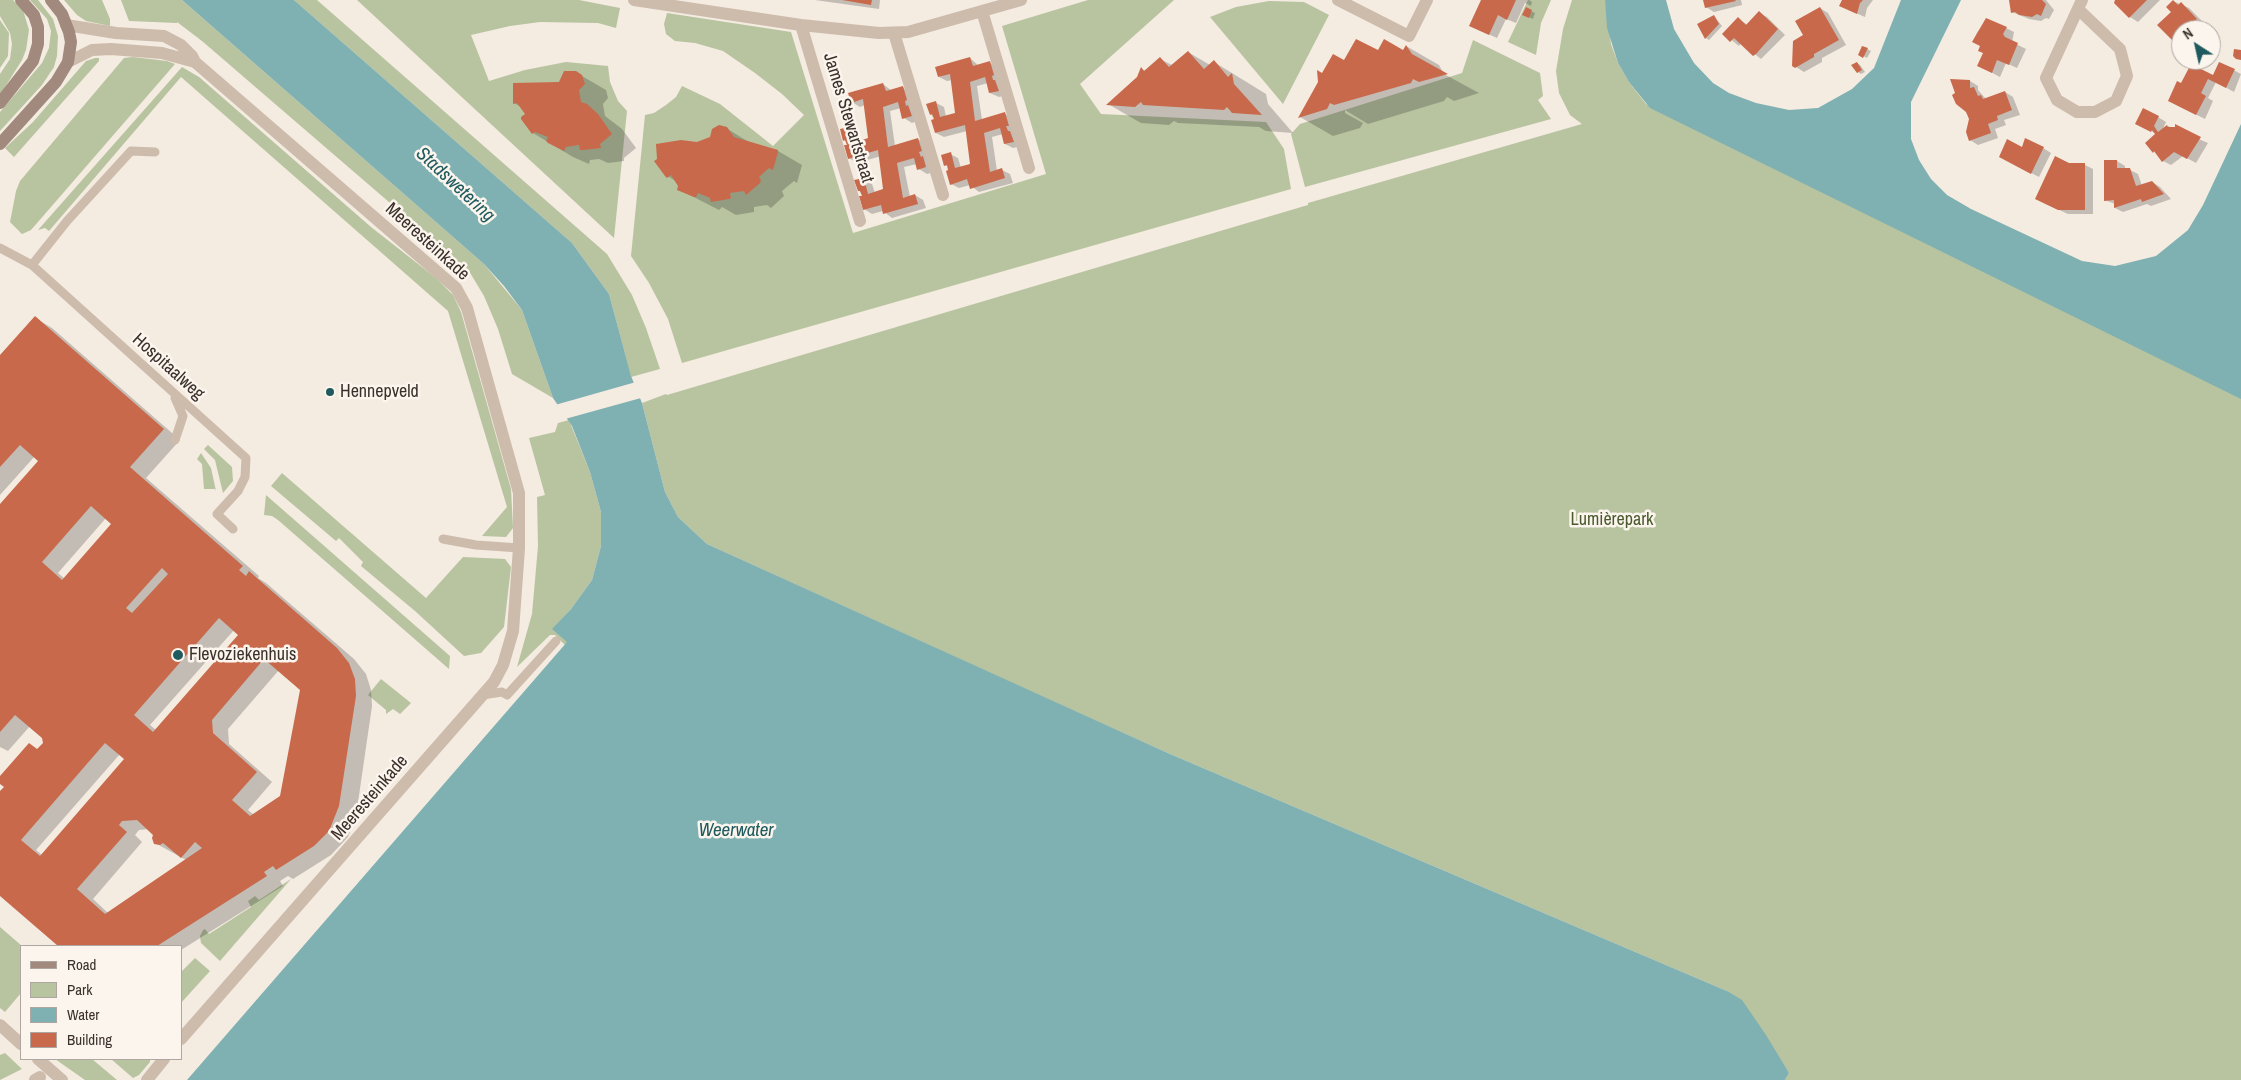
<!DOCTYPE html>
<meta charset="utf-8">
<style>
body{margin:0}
#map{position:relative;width:2241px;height:1080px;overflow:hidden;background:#f4ebe1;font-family:"Archivo Narrow",sans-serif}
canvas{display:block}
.legend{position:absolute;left:20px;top:945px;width:162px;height:115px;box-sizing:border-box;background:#fbf5ee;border:1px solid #aea6a0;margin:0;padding:6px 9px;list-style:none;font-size:15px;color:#3b302b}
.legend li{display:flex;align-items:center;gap:10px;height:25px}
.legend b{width:25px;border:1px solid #aea6a0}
.north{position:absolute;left:2171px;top:20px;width:50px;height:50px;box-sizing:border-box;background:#fbf5ee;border:1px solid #aea6a0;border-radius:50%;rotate:325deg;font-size:14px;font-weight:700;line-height:20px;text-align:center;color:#3b302b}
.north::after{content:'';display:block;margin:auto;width:18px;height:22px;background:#1f5a5e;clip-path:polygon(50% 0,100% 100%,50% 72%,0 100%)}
</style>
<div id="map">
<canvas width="2241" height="1080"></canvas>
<ul class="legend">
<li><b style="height:6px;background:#a18a7d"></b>Road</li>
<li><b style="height:14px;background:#b8c4a0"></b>Park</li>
<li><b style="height:14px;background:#7fb0b2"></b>Water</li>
<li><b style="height:14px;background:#c8694b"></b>Building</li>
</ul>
<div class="north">N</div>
</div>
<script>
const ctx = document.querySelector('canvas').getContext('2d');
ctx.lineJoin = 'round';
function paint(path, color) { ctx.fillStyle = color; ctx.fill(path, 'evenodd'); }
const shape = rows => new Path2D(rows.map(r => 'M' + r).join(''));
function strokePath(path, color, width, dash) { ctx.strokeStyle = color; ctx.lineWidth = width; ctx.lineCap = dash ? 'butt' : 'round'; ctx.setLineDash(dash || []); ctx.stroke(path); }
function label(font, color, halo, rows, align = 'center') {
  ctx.font = font + ' "Archivo Narrow",sans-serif'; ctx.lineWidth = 5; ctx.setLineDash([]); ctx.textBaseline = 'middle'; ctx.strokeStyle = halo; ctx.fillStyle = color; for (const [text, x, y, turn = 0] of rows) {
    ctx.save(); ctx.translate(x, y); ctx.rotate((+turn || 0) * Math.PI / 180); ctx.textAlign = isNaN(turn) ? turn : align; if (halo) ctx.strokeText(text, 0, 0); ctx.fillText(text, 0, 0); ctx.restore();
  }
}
const green = shape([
 [0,0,13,0,23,10,29,30,26,50,22,60,0,95,0,74,10,59,12,44,10,33,0,16],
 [30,0,38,0,53,19,58,36,57,56,54,67,42,85,0,131,0,112,42,63,49,48,51,31,47,19],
 [64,0,102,0,110,19,110,26,86,21,77,15],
 [121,0,182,0,484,264,522,310,553,398,512,374,498,329,484,296,469,271,202,41,177,22,177,23,129,21],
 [294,0,317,0,607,254,632,295,646,328,660,369,631,377,609,294,572,243],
 [357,0,579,0,620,8,616,28,598,23,540,22,510,26,471,35,489,81,525,70,566,62,608,66,610,82,618,101,627,111,614,238],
 [1088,0,1174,0,1080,84,1101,114,1266,122,1284,149,1291,189,682,363,668,319,649,283,631,256,645,115,654,113,666,105,676,97,682,86,720,104,773,146,804,115,782,94,755,73,723,51,695,43,675,41,666,34,664,24,667,13,791,32,853,233,1046,174,1002,26],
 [1528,0,1551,0,1541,23,1536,55,1508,42],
 [1572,0,1605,0,1611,44,1618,63,1629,82,1646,104,2241,397,2241,1080,1785,1080,1789,1073,1727,991,1170,754,1010,682,707,544,678,517,665,492,642,403,666,394,667,395,1308,205,1308,203,1582,124,1570,115,1559,93,1556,71,1563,29],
 [1269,1,1304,2,1329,15,1283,104,1210,17,1236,7],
 [0,20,9,33,8,56,0,68],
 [1473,40,1540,73,1543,96,1538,100,1551,119,1305,187,1291,134,1300,124,1462,73],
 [133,57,167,61,175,64,31,230,22,234,10,222,16,191,20,181,124,58],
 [95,58,99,58,99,61,14,157,5,148,33,122,86,61],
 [182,67,199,77,371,227,436,278,453,295,461,312,511,489,513,528,506,537,482,536,507,507,448,311,181,77,49,231,45,228,38,230],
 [569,420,590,472,601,512,601,546,592,580,571,609,553,629,568,642,565,645,555,635,550,635,517,667,532,614,538,546,537,497,545,495,529,438,555,432,558,423],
 [208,445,232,467,233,481,223,493,215,460,204,449],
 [201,453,211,468,216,491,215,489,204,489,202,464,197,459],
 [282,473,426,598,463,557,505,559,511,567,504,627,481,653,464,656,415,611,361,566,363,562,339,538,336,541,271,486],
 [266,495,450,656,449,669,278,520,272,516,264,515],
 [381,679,411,703,400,714,393,709,386,714,386,710,368,695],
 [291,879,220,961,201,943,200,936,203,930,205,929,209,934,251,907,248,901,255,896,259,900],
 [0,927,22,946,21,993,5,1012,0,1008],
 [195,958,210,971,181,1003,181,972],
 [5,1053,22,1069,0,1080,0,1055],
 [55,1059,92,1059,117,1080,85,1080],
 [111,1059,150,1059,150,1062,139,1075,133,1078]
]);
const water = shape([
 [182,0,294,0,572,243,609,294,631,376,642,403,665,492,678,517,707,544,1170,754,1727,991,1742,1000,1766,1035,1789,1073,1785,1080,187,1080,567,642,552,629,571,609,592,580,601,546,601,512,590,472,572,426,553,398,522,310,504,286,484,264],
 [1605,0,1666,0,1674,29,1694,63,1713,83,1729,93,1756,103,1789,110,1818,108,1852,89,1874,68,1901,0,1961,0,1911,102,1911,139,1919,160,1931,179,1947,195,1971,209,2082,261,2115,266,2156,256,2188,230,2203,205,2241,124,2241,399,1650,108,1629,82,1618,63,1607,28]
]);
const pier = shape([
 [636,382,641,398,565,419,555,405]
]);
const shadow = shape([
 [815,0,880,0,879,9],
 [1482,0,1529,0,1532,2,1531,6,1525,3,1516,23,1506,19,1497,38,1479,30],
 [1704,0,1741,0,1742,5,1714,12,1706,7],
 [1843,0,1873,0,1867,8,1865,17,1849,10],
 [2014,0,2046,0,2054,10,2049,19,2046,18,2041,21,2029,19,2012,12],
 [2117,0,2160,0,2138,22,2130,17,2115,2],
 [2173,1,2189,8,2205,24,2199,30,2181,30,2181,45,2175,41],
 [1820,8,1828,13,1846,45,1822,58,1822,62,1804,72,1793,65,1804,35],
 [1526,9,1535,13,1533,19,1524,15],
 [1759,13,1767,17,1785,35,1761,59,1741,43,1739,46,1724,34,1738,19,1748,25],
 [1714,16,1722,26,1709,40,1706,38],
 [2006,28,2014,32,2012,42,2026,49,2017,68,2006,63,2000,77,1979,66,1984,53,1981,46,1973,41,1978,31,1982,29],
 [1406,46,1439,65,1444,74,1479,93,1454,101,1447,97,1444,101,1368,124,1345,110,1345,113,1363,123,1360,128,1333,136,1300,117,1323,75,1344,62,1378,52,1403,51],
 [1863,47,1871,51,1867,58,1859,54],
 [1188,52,1210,65,1214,62,1266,94,1268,104,1293,133,1266,131,1259,127,1178,123,1174,121,1169,125,1141,123,1108,104,1138,78,1141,69,1146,71,1160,59,1172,65],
 [970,58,979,66,990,63,998,67,1006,95,999,97,990,93,988,83,977,86,982,120,1005,114,1013,118,1021,146,1013,148,1005,144,1003,134,992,137,997,171,1002,170,1010,174,1013,183,979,192,970,185,959,188,951,184,949,167,945,165,950,154,958,158,961,168,972,165,967,131,944,137,936,133,935,120,931,114,936,103,944,107,946,117,957,114,952,80,947,81,939,77],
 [1857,63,1860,65,1865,72,1861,74,1858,72],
 [2220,63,2241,74,2234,92,2216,82,2208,98,2213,101,2205,119,2177,105,2182,85,2213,76],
 [575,72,606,90,608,98,603,104,605,116,622,129,636,148,624,158,624,161,608,163,599,159,590,160,589,164,573,157,533,133,526,115,521,107,514,103,559,83],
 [1951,80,1970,81,1978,86,1978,90,1986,99,2005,92,2013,97,2020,115,2004,120,2006,125,1995,129,1998,138,1978,145,1970,140,1970,119],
 [883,84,892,91,903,88,911,93,919,120,912,123,904,118,901,108,890,111,895,146,918,139,926,144,934,172,927,174,919,169,917,164,904,167,910,197,915,195,923,200,926,208,892,218,883,211,872,214,864,209,862,192,859,191,864,179,872,184,875,193,885,190,881,156,857,163,849,158,847,142,844,140,849,128,857,133,860,142,870,139,865,105,860,107,852,102],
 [2158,117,2166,122,2162,131,2168,126,2208,143,2196,163,2183,156,2171,165,2163,161,2146,143,2157,134,2145,128],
 [726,128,752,144,778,151,802,165,797,183,794,181,782,191,784,196,771,208,767,205,754,207,754,212,736,215,722,207,719,210,678,189,680,186,677,182,666,175,698,143,711,138],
 [2043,148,2051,153,2039,177,2008,161],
 [2105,161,2117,161,2125,166,2125,170,2130,170,2138,174,2142,186,2152,182,2160,187,2171,199,2151,206,2147,204,2123,212,2115,208,2115,204,2105,200],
 [2069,165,2085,165,2093,169,2093,214,2068,214,2044,203],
 [35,318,52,328,180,440,146,478,259,576,258,578,266,583,354,659,366,674,371,690,372,706,356,816,348,837,331,855,293,879,288,876,280,881,283,886,181,950,181,946,61,946,0,894,0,793,6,787,0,782,0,778,29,744,38,750,44,743,43,737,30,726,8,751,0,747,0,506,40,461,35,456,0,495,0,356],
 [106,518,113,524,65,579,58,573],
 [234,630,240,634,156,730,150,725],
 [279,670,302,689,281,797,254,815,248,810,272,782,229,744,228,729],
 [120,754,126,759,42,855,36,850],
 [149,829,155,834,155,843,186,860,108,913,93,899,142,842,135,835,139,830]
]);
const building = shape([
 [842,0,872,0,871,5],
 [1481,0,1516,0,1507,20,1498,15,1489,35,1469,26],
 [1703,0,1735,0,1736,1,1705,8],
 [1842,0,1863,0,1860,3,1857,14,1839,6],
 [2009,0,2042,0,2046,4,2041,16,2037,14,2032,17,2019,15,2015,12,2011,13],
 [2115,0,2147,0,2129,18,2114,3],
 [2173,0,2178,5,2181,2,2197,19,2191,25,2197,30,2181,30,2181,35,2174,42,2157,25,2171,12,2166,7],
 [1526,7,1532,10,1529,18,1522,15],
 [1820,7,1839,40,1814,54,1814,57,1795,68,1792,66,1793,41,1803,35,1795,21],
 [1759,11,1778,29,1756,54,1753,56,1734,38,1730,42,1722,34,1738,17,1746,25],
 [1714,15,1719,24,1705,39,1697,24],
 [1986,18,2007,27,2003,34,2005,37,2018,43,2009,65,1997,60,1992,73,1977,66,1983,53,1978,51,1980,46,1972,42],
 [1356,39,1378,50,1384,39,1403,50,1406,45,1412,54,1448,74,1419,82,1413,79,1411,83,1334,105,1330,103,1327,109,1298,118,1318,82,1317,70,1322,73,1333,54,1344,60],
 [1862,46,1868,48,1863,58,1858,55],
 [2234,49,2241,50,2241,60,2236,59,2233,56],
 [1188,51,1204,69,1214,60,1228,77,1232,73,1234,84,1262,115,1232,113,1227,107,1224,110,1143,105,1141,102,1135,107,1106,105,1137,77,1141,67,1144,71,1160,57,1169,67],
 [970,57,973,66,990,61,994,75,992,76,993,80,995,80,999,91,989,93,985,77,970,82,975,121,1005,112,1009,126,1006,126,1008,131,1010,131,1014,142,1004,144,1000,128,984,133,990,172,1002,168,1005,178,970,189,967,179,950,185,946,171,948,170,947,165,944,166,941,155,951,152,955,168,970,164,965,125,935,133,931,120,934,119,932,114,930,115,926,104,936,101,940,117,955,113,950,74,938,77,935,67],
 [1857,62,1862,70,1857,73,1851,65],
 [2219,62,2235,69,2226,88,2208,79,2201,93,2206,96,2196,115,2168,101,2177,81,2181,83,2191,64,2213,75],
 [564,71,576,71,582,75,585,84,579,90,581,102,587,104,598,114,612,134,600,144,601,148,583,150,580,150,579,145,566,147,564,151,548,143,546,141,548,137,535,132,532,134,521,119,521,117,525,114,517,103,513,104,513,83,559,82],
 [1950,79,1970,80,1970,88,1974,87,1978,96,1981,95,1983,99,2005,91,2012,110,1997,116,1998,120,1988,124,1991,133,1969,141,1966,132,1969,119,1966,112,1956,104,1952,95,1955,93],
 [883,83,886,91,903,86,907,100,905,101,906,106,908,105,912,116,902,119,898,102,883,107,888,147,918,138,922,151,919,152,921,157,923,156,926,167,917,170,914,158,897,163,903,198,915,194,918,204,883,214,881,205,863,210,859,196,862,196,860,191,858,191,854,180,864,178,868,194,883,189,878,150,848,159,844,145,847,145,845,140,843,141,840,129,849,127,854,143,868,138,863,99,851,103,848,93],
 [2143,108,2159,116,2154,126,2158,132,2167,125,2168,127,2175,127,2175,124,2201,137,2187,159,2174,152,2162,162,2154,151,2153,153,2145,143,2155,134,2152,130,2151,132,2135,124],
 [719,125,727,127,734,137,778,150,778,152,773,170,769,168,759,177,761,180,760,183,746,195,744,191,730,193,731,198,729,199,711,202,710,198,698,193,696,197,694,197,677,190,678,186,671,175,667,178,665,176,654,161,657,159,656,144,681,140,697,142,710,137,712,129],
 [2025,138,2044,147,2031,174,1999,157,2007,139,2022,147],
 [2055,156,2069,163,2085,163,2085,210,2058,210,2035,199],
 [2104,160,2117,160,2117,168,2130,168,2136,186,2152,181,2164,194,2142,202,2141,199,2114,208,2114,200,2104,201],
 [35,316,164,429,130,467,243,566,239,570,246,576,249,571,337,648,349,663,355,679,356,696,339,806,329,831,314,846,276,870,273,866,264,872,267,876,157,946,58,946,0,896,0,791,4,787,0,784,0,776,29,743,37,749,43,743,42,738,15,715,0,732,0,504,38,461,20,445,0,467,0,355],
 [91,506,111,524,62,580,42,562],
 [162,568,168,574,132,613,126,608],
 [219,618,238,635,153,732,134,715],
 [264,659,300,690,280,796,250,816,232,800,257,772,213,733,212,720],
 [105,743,124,759,40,856,21,840],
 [137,820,153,835,152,838,154,844,160,845,163,843,181,858,195,842,202,848,105,914,77,889,127,832,119,825,122,821]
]);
const service = shape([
 [0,248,32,265,246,458,245,477,238,491,217,514,233,529],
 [32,265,67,221,131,151,155,152],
 [175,398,183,416,175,440],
 [443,539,476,545,519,548],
 [482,695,502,692,507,695,556,641]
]);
const pedestrian = shape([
 [35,1080,40,1077]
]);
const minor = shape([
 [634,0,801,25,879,33,908,32,1021,0],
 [1338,0,1409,36,1427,0],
 [2078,9,2120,49,2127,76,2116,101,2095,112,2077,112,2057,100,2046,78,2082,0],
 [982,11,1029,168],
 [66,25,116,33,164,36,181,45,192,56,195,62,456,288,467,308,519,493,519,548,513,631,503,665,494,682,181,1039],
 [801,25,860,221],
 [894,33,943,195],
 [68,62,92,50,111,49,162,53,195,62],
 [0,1025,21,1044],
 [38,1059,62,1080],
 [147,1080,164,1059]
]);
const secondary = shape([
 [0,103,33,61,38,44,38,27,34,15,21,0],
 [0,144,56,82,68,62,71,42,69,32,62,14,51,0]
]);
const markers = [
 [330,392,5,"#1f5a5e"],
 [178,655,6,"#1f5a5e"]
];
const streetNames = [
 ["James Stewartstraat",848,118,73],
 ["Meeresteinkade",427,242,42],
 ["Hospitaalweg",168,367,42],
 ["Meeresteinkade",370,798,-49]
];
const poiNames = [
 ["Hennepveld",340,392],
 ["Flevoziekenhuis",189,655]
];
const parkNames = [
 ["Lumièrepark",1612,520]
];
const waterNames = [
 ["Stadswetering",455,185,43],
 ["Weerwater",736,831]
];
paint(green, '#b8c4a0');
paint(water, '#7fb0b2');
paint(pier, '#f4ebe1');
paint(shadow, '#0003');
paint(building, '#c8694b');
strokePath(service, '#cdbbac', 9);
strokePath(pedestrian, '#cdbbac', 12);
strokePath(minor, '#cdbbac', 12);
strokePath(secondary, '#a18a7d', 12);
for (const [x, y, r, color] of markers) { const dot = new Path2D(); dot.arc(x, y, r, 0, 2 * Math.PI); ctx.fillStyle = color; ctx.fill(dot); strokePath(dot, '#fbf5ee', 2); }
label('18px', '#3b302b', '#fbf5ee', streetNames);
label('18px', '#3b302b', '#fbf5ee', poiNames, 'left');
label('18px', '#4a5a2e', '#fbf5ee', parkNames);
label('italic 19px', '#1f5a5e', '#fbf5ee', waterNames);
</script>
